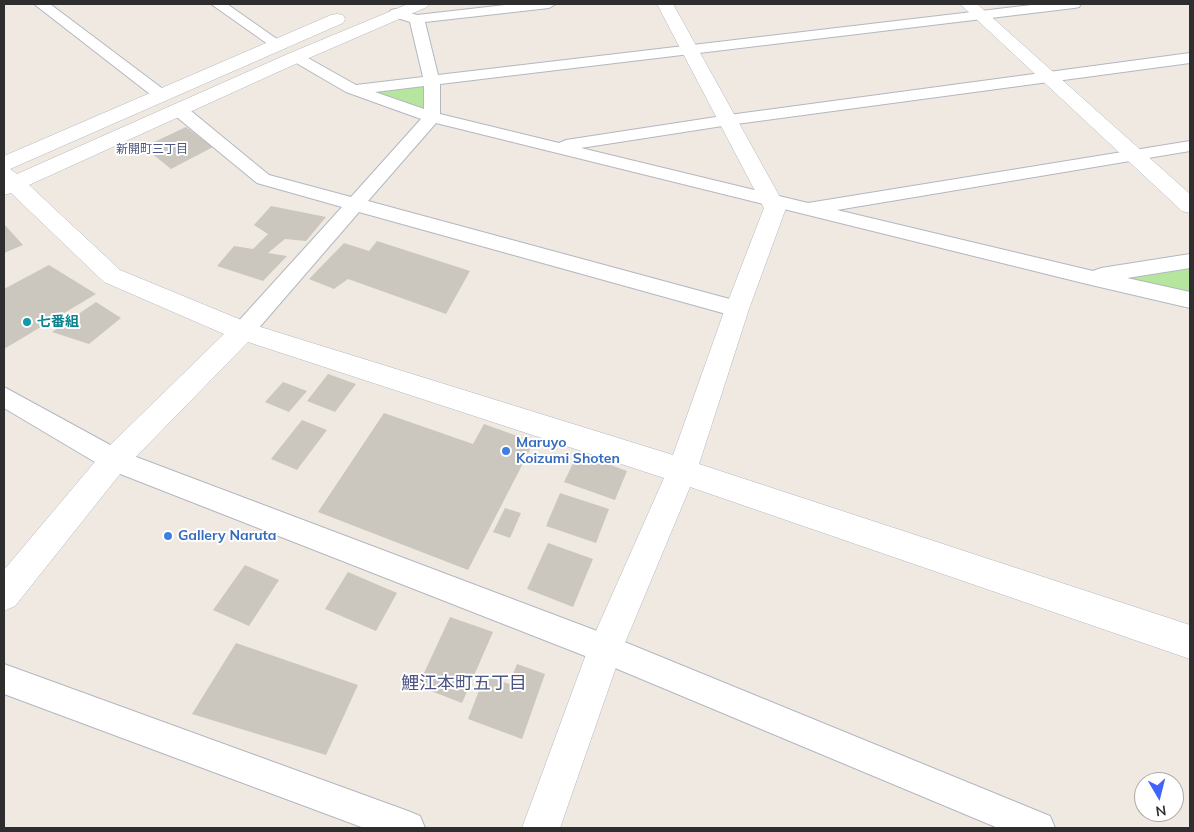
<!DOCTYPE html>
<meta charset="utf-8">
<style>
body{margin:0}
#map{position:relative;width:1194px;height:832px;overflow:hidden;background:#efe9e1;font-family:Mulish,sans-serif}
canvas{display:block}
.frame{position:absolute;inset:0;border:5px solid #2e2e2e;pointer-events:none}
.north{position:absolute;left:1134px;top:772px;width:50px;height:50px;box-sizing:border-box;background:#fff;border:1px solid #ababab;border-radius:50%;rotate:172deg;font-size:14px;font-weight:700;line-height:20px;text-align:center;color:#2e2e2e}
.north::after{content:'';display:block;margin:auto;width:18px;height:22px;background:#4264fb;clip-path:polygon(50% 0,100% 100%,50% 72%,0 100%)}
</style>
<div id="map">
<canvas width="1194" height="832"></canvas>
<div class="frame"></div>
<div class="north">N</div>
</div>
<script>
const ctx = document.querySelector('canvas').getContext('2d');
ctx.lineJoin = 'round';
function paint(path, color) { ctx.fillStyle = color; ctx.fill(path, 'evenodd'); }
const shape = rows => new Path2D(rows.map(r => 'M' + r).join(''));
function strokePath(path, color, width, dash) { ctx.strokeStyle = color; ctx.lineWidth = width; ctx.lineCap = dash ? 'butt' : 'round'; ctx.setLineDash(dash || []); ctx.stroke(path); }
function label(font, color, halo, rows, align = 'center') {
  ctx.font = font + ' Mulish,"Noto Sans JP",sans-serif'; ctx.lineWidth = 4; ctx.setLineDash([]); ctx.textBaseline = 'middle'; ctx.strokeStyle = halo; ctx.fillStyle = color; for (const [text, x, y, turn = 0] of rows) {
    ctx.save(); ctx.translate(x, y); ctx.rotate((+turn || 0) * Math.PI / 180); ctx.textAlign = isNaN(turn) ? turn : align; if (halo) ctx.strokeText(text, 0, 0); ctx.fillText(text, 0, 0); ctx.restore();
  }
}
const green = shape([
 [432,81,432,117,352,89],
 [1190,261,1190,300,1087,277]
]);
const building = shape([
 [186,127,213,147,171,169,150,152,152,143],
 [271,206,326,217,306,241,285,239,268,253,287,256,263,281,217,266,234,246,253,249,268,234,254,225],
 [4,224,23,245,4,253],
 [377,241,470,271,446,314,348,279,334,289,309,279,344,243,369,251],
 [49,265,96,294,4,349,4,289],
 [96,302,121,318,89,344,52,332],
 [328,374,356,384,335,412,307,401],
 [283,382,307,391,289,412,265,402],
 [384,413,473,444,484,424,534,442,468,570,318,512],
 [302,420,327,430,297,470,271,459],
 [578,453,627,471,615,500,564,482],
 [560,493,609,509,596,543,546,526],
 [505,508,521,513,510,538,493,532],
 [548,543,593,559,573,607,527,589],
 [245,565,279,580,249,626,213,610],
 [348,572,397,593,376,631,325,609],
 [450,617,493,632,462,703,418,686],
 [236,643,358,685,326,755,192,714],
 [517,664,545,674,522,739,468,719,485,675,509,684]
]);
const minor = shape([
 [34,4,50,4,167,92,169,95,167,98,155,98,34,4],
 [211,4,227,4,284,44,282,47,277,48,272,47,211,4],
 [514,4,556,4,549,8,425,22,438,75,1040,4,1081,4,1079,7,1074,8,440,84,440,114,559,143,566,140,729,115,1190,53,1190,63,729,125,581,148,808,203,1190,141,1190,151,837,210,1093,271,1101,268,1190,254,1190,268,1127,278,1190,292,1190,308,1087,284,436,123,368,201,737,301,745,303,748,309,745,315,737,317,359,212,251,337,243,339,235,337,232,331,235,325,342,207,257,183,173,114,171,110,173,106,185,106,269,175,351,197,421,119,346,92,291,60,288,57,291,54,301,54,356,85,423,77,410,22,391,16,389,13,391,10,396,9,417,15,514,4],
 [424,86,424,109,375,92,424,86],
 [4,387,123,452,605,634,1050,816,1055,828,998,828,603,663,105,468,4,408,4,387],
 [4,664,408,811,420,816,425,828,364,828,4,694,4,664]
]);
const tertiary = shape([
 [408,4,429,4,427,7,302,61,29,185,120,270,251,324,673,455,725,309,764,208,657,4,673,4,786,208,749,309,699,464,1190,625,1190,659,690,487,622,650,560,828,522,828,588,649,664,478,248,342,124,469,15,606,4,611,4,570,104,451,224,334,104,282,11,193,4,195,4,156,331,15,337,14,343,15,345,19,343,23,10,169,17,174,290,53,408,4],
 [960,4,977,4,1190,194,1190,213,1182,211,960,4]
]);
const markers = [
 [27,322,5,"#0f9aa8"],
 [506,451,5,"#3f7fe0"],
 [168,536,5,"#3f7fe0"]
];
const farNeighbourhoodnames = [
 ["新開町三丁目",152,149]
];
const cultureNames = [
 ["七番組",37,322]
];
const shopNames = [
 ["Maruyo",516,443],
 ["Koizumi Shoten",516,459],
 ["Gallery Naruta",178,536]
];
const nearNeighbourhoodnames = [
 ["鯉江本町五丁目",464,684]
];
paint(green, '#b6e59e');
paint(building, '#cbc7bf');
strokePath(minor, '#b4b7c1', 2);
strokePath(tertiary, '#b4b7c1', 1);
paint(minor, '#fff');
paint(tertiary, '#fff');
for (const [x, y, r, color] of markers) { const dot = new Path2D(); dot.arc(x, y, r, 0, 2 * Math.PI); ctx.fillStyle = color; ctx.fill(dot); strokePath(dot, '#fff', 2); }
label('12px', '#4d5680', '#fff', farNeighbourhoodnames);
label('bold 14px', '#0d838f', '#fff', cultureNames, 'left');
label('bold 14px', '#366cbe', '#fff', shopNames, 'left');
label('18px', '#4d5680', '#fff', nearNeighbourhoodnames);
</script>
